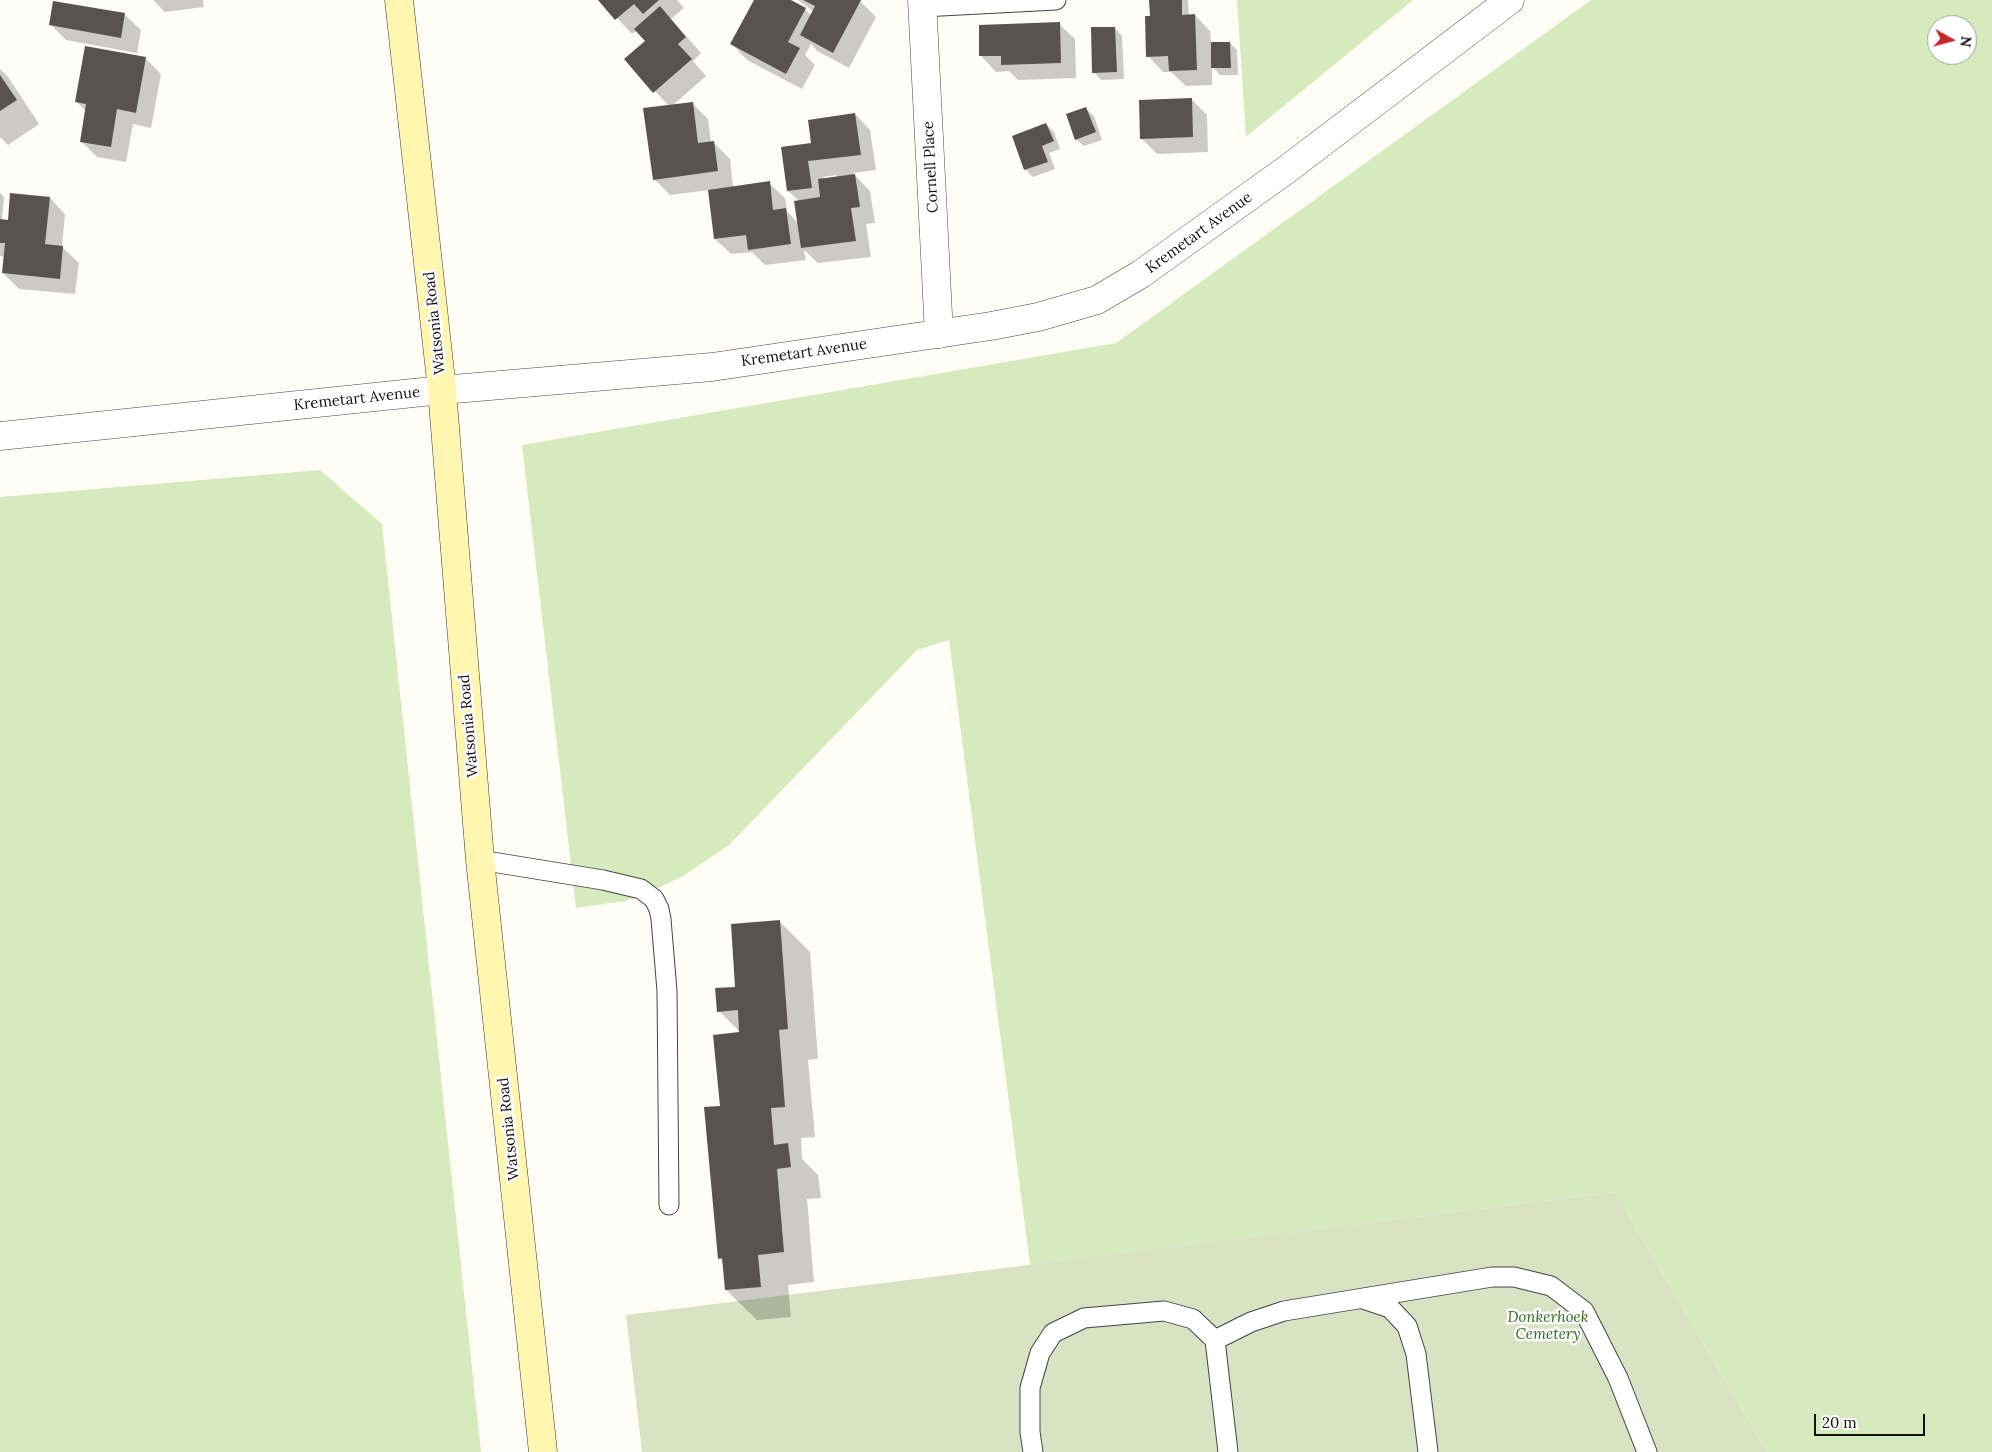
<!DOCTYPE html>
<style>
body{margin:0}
#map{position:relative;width:1992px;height:1452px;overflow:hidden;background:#fffdf5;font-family:Lora,serif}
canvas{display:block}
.north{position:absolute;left:1927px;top:15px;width:50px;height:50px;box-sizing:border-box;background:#fff;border:1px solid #a0a0a0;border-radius:50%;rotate:97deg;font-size:14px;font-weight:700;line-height:20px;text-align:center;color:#111}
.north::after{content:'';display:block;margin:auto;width:18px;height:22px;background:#c4262e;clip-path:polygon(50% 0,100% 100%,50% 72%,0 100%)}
.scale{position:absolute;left:1814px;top:1414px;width:111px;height:22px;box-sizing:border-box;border:2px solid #111;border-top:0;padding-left:6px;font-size:15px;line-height:18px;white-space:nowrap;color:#111;-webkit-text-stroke:4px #fff;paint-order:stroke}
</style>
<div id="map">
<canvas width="1992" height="1452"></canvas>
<div class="north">N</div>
<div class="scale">20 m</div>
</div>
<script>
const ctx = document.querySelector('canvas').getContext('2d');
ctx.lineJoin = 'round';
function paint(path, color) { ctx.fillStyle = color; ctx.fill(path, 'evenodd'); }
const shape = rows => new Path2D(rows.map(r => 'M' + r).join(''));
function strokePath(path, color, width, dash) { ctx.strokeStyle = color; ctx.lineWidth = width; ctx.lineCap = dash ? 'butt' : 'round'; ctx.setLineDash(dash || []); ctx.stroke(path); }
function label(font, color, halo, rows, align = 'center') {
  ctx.font = font + ' Lora,serif'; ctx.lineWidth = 5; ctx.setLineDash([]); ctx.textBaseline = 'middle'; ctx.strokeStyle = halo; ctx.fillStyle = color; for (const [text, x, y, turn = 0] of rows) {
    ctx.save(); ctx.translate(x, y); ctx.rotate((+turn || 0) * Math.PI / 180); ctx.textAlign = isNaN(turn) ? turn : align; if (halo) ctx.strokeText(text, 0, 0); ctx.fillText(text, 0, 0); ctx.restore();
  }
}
const green = shape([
 [1237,0,1413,0,1246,137],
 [1591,0,1992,0,1992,1452,1767,1452,1615,1192,1030,1265,949,640,917,650,729,845,685,875,648,893,625,901,576,908,522,445,1116,343],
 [1937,25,1967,25,1967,55,1937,55],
 [320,470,382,524,481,1452,0,1452,0,497]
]);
const cemetery = shape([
 [1615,1192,1767,1452,642,1452,626,1315]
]);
const shadow = shape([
 [153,0,203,0,204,7,165,12],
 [600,0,677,0,684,8,671,19,701,53,693,61,706,76,672,106,692,103,708,119,711,143,714,143,730,159,733,187,769,183,785,198,787,211,798,223,799,201,788,191,812,144,855,114,870,130,876,170,853,173,870,191,875,223,866,224,871,257,818,263,804,250,806,260,765,265,752,252,731,254,715,239,709,190,670,195,654,179,669,106,626,60,647,41,637,30,632,34],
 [836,175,837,178,824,179,823,177],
 [755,0,788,0,805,9,812,16,814,12,798,0,859,0,876,17,849,68,817,51,811,44,805,55,815,65,802,89,747,60,732,44],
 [1150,0,1188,0,1189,16,1195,15,1210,31,1211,43,1230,43,1237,50,1238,75,1220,75,1212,66,1212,85,1186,86,1171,72,1163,72,1148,56,1151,17],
 [54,2,125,15,141,30,137,53,66,40,50,24],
 [1059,24,1075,39,1076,78,1018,80,1009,71,996,72,981,56],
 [1115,28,1122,36,1124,79,1101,80,1094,72],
 [145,58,161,74,151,128,133,124,126,162,97,157,81,141,86,111,76,101],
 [0,69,8,77,39,124,8,145,0,137],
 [1191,99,1207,115,1208,152,1157,154,1141,138],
 [1086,109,1094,116,1102,140,1084,146,1076,139],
 [1046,124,1054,132,1060,149,1049,153,1055,169,1033,177,1026,170,1014,136],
 [0,193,4,197,2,221,9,221,50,198,65,214,62,247,79,263,75,294,19,289,3,273,5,257,0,256],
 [780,922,810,952,818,1059,808,1060,815,1137,801,1138,802,1159,818,1175,821,1198,807,1199,814,1282,788,1285,791,1317,757,1320,726,1290,724,1263,719,1258,721,1107,741,1033,719,1011,737,988]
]);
const building = shape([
 [598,0,659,0,643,14,634,4,615,20],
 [754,0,791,0,806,8,788,42,800,48,786,74,730,44],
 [803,0,861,0,833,53,800,35,815,6],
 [1149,0,1182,0,1182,15,1195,14,1197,70,1169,71,1168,56,1146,57,1145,16,1150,16],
 [53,1,125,13,121,38,49,25],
 [660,6,686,37,678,44,692,59,653,93,624,59,645,41,634,29],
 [1060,22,1061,63,1001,65,1001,56,979,56,979,25],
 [1091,27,1115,27,1117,72,1092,73],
 [1211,42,1230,42,1231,68,1211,68],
 [85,46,146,57,136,113,117,109,111,147,80,142,86,104,75,102],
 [0,75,17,100,0,111],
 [1192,98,1193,137,1140,139,1139,100],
 [693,102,698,143,714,141,718,171,653,180,643,108],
 [1086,107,1096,132,1075,140,1066,114],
 [855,113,861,155,808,161,812,188,787,191,781,147,811,143,808,120],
 [1046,123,1054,141,1042,146,1048,162,1024,170,1012,136],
 [855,174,860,207,851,208,856,241,801,248,794,201,820,197,818,179],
 [770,181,773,210,786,208,791,244,748,250,746,235,714,239,708,190],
 [10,193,50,197,45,244,63,246,60,279,2,273,5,243,0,243,0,219,8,220],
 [780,920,788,1029,779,1030,785,1107,771,1108,774,1145,788,1143,791,1167,777,1169,784,1252,758,1255,761,1287,725,1290,722,1258,718,1259,704,1107,720,1106,713,1035,739,1032,738,1010,717,1012,715,988,735,987,731,924]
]);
const service = shape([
 [922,7,1056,0],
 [480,860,603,880,641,889,654,899,659,909,661,919,667,991,669,1205],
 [1363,1299,1390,1308,1407,1326,1416,1354,1428,1452],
 [1215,1340,1228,1452],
 [1033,1452,1030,1432,1030,1388,1040,1353,1053,1333,1084,1318,1164,1311,1193,1319,1215,1340,1251,1322,1284,1311,1492,1277,1514,1277,1551,1286,1584,1311,1618,1378,1647,1452]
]);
const minor = shape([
 [922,0,939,334]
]);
const tertiary = shape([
 [0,436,442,390,712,367,991,326,1038,317,1097,300,1141,274,1286,170,1510,0]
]);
const secondary = shape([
 [399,0,442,390,480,860,543,1452]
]);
const streetNames = [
 ["Cornell Place",931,167,-93],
 ["Kremetart Avenue",1199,233,-36],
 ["Watsonia Road",435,323,-96],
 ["Kremetart Avenue",804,353,-8],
 ["Kremetart Avenue",357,399,-6],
 ["Watsonia Road",469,726,-95],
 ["Watsonia Road",509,1129,-96]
];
const parkNames = [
 ["Donkerhoek",1548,1318],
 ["Cemetery",1548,1335]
];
paint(green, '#d5ebbd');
paint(cemetery, '#d9e3c4');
paint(shadow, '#0003');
paint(building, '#5a524d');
strokePath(service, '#444', 21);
strokePath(minor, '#444', 29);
strokePath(tertiary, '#444', 29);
strokePath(secondary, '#333', 29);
strokePath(service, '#fff', 19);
strokePath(minor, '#fff', 28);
strokePath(tertiary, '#fff', 28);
strokePath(secondary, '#fff6b0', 28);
label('15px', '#111', '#fff', streetNames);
label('italic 15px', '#2f6b1f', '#fff', parkNames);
</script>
